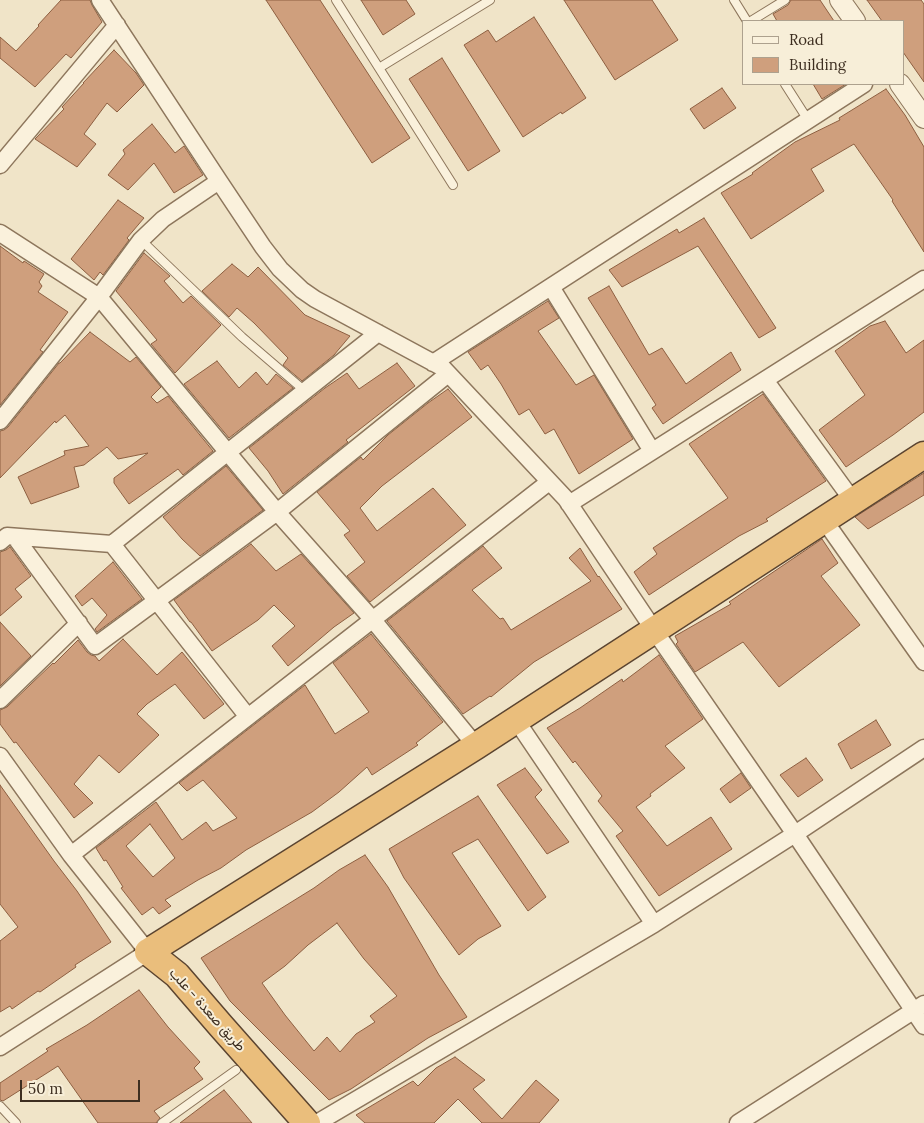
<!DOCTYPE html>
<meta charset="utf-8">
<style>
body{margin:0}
#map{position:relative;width:924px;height:1123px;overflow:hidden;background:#f0e4c8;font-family:Lora,serif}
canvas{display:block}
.legend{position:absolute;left:742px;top:20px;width:162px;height:65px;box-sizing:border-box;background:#f7eed8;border:1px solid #ada18e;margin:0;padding:6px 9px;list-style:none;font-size:15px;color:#3d2e20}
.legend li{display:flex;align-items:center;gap:10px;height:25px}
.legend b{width:25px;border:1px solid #ada18e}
.scale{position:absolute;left:20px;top:1080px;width:120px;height:22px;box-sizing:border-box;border:2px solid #3d2e20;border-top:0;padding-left:6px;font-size:15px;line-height:18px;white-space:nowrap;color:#3d2e20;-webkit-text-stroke:4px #f7eed8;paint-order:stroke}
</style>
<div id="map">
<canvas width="924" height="1123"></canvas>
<ul class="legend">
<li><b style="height:6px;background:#faf1dc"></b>Road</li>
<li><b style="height:14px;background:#cf9f7d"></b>Building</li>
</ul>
<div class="scale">50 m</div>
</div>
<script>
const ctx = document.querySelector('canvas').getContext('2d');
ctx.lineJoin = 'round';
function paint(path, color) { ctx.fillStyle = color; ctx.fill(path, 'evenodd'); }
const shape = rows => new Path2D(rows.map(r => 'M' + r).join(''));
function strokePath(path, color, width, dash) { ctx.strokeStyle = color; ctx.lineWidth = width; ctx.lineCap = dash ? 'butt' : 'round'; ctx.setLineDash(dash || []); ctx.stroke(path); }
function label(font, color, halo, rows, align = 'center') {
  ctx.font = font + ' Lora,Vazirmatn,serif'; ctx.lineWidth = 4; ctx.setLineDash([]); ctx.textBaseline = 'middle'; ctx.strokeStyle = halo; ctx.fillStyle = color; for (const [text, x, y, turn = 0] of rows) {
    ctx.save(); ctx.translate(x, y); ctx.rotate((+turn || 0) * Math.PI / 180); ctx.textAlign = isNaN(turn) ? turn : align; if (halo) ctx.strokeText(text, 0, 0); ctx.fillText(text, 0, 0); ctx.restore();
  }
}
const building = shape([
 [61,0,90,0,92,5,102,22,71,58,66,54,35,87,0,58,0,37,16,51,39,26,38,25,61,0],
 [266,0,320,0,410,138,372,163,266,0],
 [361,0,406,0,415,14,383,35,361,0],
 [564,0,652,0,678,40,615,80,564,0],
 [791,0,820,0,834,21,777,21,773,14,788,5,791,0],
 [867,0,921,0,924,4,924,82,903,52,903,21,882,21,867,0],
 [534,17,586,98,562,114,561,112,523,137,464,45,488,30,496,42,534,17],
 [114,50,136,73,144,85,117,112,107,103,84,134,96,144,77,167,35,139,64,109,62,107,84,83,83,83,114,50],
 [442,58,500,151,468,171,409,79,442,58],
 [813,84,846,84,822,99,813,84],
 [722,88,736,108,704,129,690,109,722,88],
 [886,89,905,115,924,147,924,252,892,201,893,200,854,144,811,169,824,191,751,239,721,193,753,174,752,173,795,142,840,120,839,118,886,89],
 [152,124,175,153,184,146,203,175,174,193,154,163,128,190,108,175,125,154,123,150,152,124],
 [118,200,144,218,127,238,129,240,103,275,100,272,94,280,71,259,118,200],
 [704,218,776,328,759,338,698,246,622,287,609,270,677,229,679,233,704,218],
 [0,246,23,263,24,261,44,274,39,282,42,286,38,292,68,312,40,350,43,352,0,405,0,246],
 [144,253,170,276,164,281,183,303,191,296,221,325,175,373,151,344,157,340,116,291,144,253],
 [232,264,248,277,258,267,305,315,350,336,334,355,302,381,283,365,288,358,254,323,237,308,229,317,202,291,232,264],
 [609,286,649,355,662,348,686,384,731,352,741,370,663,424,652,408,656,405,588,298,609,286],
 [548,301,559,318,538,331,576,385,594,375,633,439,579,474,554,429,545,434,529,409,519,415,501,384,488,365,481,370,468,352,548,301],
 [885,321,906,353,924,340,924,412,893,435,846,467,819,430,865,395,835,351,870,326,885,321],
 [90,332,130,362,136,357,161,387,151,397,157,403,168,396,213,451,183,475,178,469,129,504,114,483,114,478,148,453,118,459,107,447,84,465,74,467,79,487,31,504,18,477,65,455,64,451,89,446,65,415,56,423,55,421,0,478,0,431,4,430,8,427,59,363,60,363,90,332],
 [217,361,239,388,256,372,267,385,276,374,293,388,229,438,184,384,217,361],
 [397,363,415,386,346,440,348,442,283,494,268,471,249,448,325,388,347,373,359,389,397,363],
 [448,389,472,417,382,486,360,508,377,531,433,488,466,525,370,602,347,576,365,562,344,535,350,531,317,492,361,457,363,460,388,435,428,403,448,389],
 [763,394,826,481,766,519,768,521,739,536,649,595,634,572,657,554,653,548,728,498,689,444,763,394],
 [226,466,263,510,200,556,182,539,163,517,226,466],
 [924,473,924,495,868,529,855,517,924,473],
 [822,539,838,563,821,576,860,625,779,687,743,642,695,672,676,644,678,642,675,636,731,604,729,602,822,539],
 [251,544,276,571,301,554,354,613,334,627,288,666,272,646,295,626,274,605,258,620,212,651,191,622,190,622,174,600,251,544],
 [483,546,502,568,472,590,500,619,503,618,511,630,591,581,569,558,580,548,598,577,599,576,622,609,534,662,491,697,490,696,463,714,387,621,483,546],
 [10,547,31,576,15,589,22,597,0,616,0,552,6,550,10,547],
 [113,562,142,599,97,632,95,629,107,615,92,598,82,606,75,596,113,562],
 [0,622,31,656,0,686,0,622],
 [371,634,443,722,416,743,418,745,372,775,367,767,339,792,312,812,246,850,221,868,198,880,165,900,171,906,159,914,153,907,142,915,121,888,123,887,106,860,104,861,96,848,156,802,182,840,206,822,213,831,237,818,203,780,187,791,179,783,305,685,335,734,369,712,333,663,371,634],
 [150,824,175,858,153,877,126,846,150,824],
 [123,639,157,675,182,652,224,704,204,719,175,684,147,704,137,714,159,735,119,773,99,755,74,784,93,803,74,818,16,742,14,743,0,724,0,710,7,707,53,663,54,664,78,640,87,652,91,655,95,656,99,661,123,639],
 [659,655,703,719,665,746,685,768,650,794,651,796,636,807,667,846,711,817,732,849,659,896,616,836,623,831,598,801,602,796,575,761,573,763,547,728,580,708,622,679,623,682,659,655],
 [876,720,891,745,851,769,838,744,876,720],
 [806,758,823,780,798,797,780,775,806,758],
 [525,768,542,790,535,797,569,842,547,854,497,785,525,768],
 [741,773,751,788,730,803,720,789,741,773],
 [0,785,54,861,77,891,111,942,75,965,76,967,40,992,38,991,12,1009,10,1006,0,1012,0,941,18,927,0,904,0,785],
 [478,796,546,897,528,911,478,839,452,853,501,926,478,939,459,955,404,878,389,849,478,796],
 [365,855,388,887,439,975,467,1017,428,1038,351,1089,329,1100,230,1001,201,958,314,888,339,870,365,855],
 [337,923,364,959,397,996,370,1016,375,1022,356,1034,340,1052,327,1037,314,1051,285,1015,262,983,285,966,308,945,337,923],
 [139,990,168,1027,200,1062,194,1068,203,1079,154,1111,160,1118,156,1123,98,1123,58,1066,3,1101,0,1100,0,1083,48,1051,46,1049,87,1025,139,990],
 [455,1057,485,1080,473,1089,502,1119,536,1080,559,1100,539,1123,482,1123,458,1099,434,1123,365,1123,356,1115,413,1081,418,1086,436,1068,455,1057],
 [224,1090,252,1123,180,1123,213,1098,224,1090]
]);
const service = shape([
 [336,0,453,185],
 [734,0,747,21],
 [751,21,785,0],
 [379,68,490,0],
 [785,84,808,120],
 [141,240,242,337,305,391],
 [0,1106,16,1123],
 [162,1123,236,1070]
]);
const minor = shape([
 [100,0,219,181,263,247,280,269,302,290,315,299,443,368,566,499,654,630,795,834,924,1026],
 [0,165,117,25],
 [0,233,99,297,277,512,373,620,476,746],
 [551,287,652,451],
 [433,363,864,84],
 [765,380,853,501],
 [0,421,99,297,141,240,163,219,219,181],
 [569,504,924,279],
 [824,520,924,662],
 [15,537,95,646,277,512,448,374],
 [0,542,7,536,112,544,378,333],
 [112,544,248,717],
 [0,700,79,623],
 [516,720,654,924],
 [0,756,71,855,148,952,0,1047],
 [71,855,549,482],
 [317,1123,654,924,795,834,924,748],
 [738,1123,924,1004]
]);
const tertiary = shape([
 [840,0,855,21],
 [900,84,924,118]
]);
const trunk = shape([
 [148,952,476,746,924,455],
 [148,952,177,975,221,1026,307,1123]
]);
const streetNames = [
 ["طريق صعدة - علب",207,1010,48]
];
paint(building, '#cf9f7d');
strokePath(building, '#8d5f41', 1);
strokePath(service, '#8d765c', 10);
strokePath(minor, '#8d765c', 19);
strokePath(tertiary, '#8d765c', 22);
strokePath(trunk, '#5b4430', 29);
strokePath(service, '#faf1dc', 8);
strokePath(minor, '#faf1dc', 16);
strokePath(tertiary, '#faf1dc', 20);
strokePath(trunk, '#eabe7c', 26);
label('14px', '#3d2e20', '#f7eed8', streetNames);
</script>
